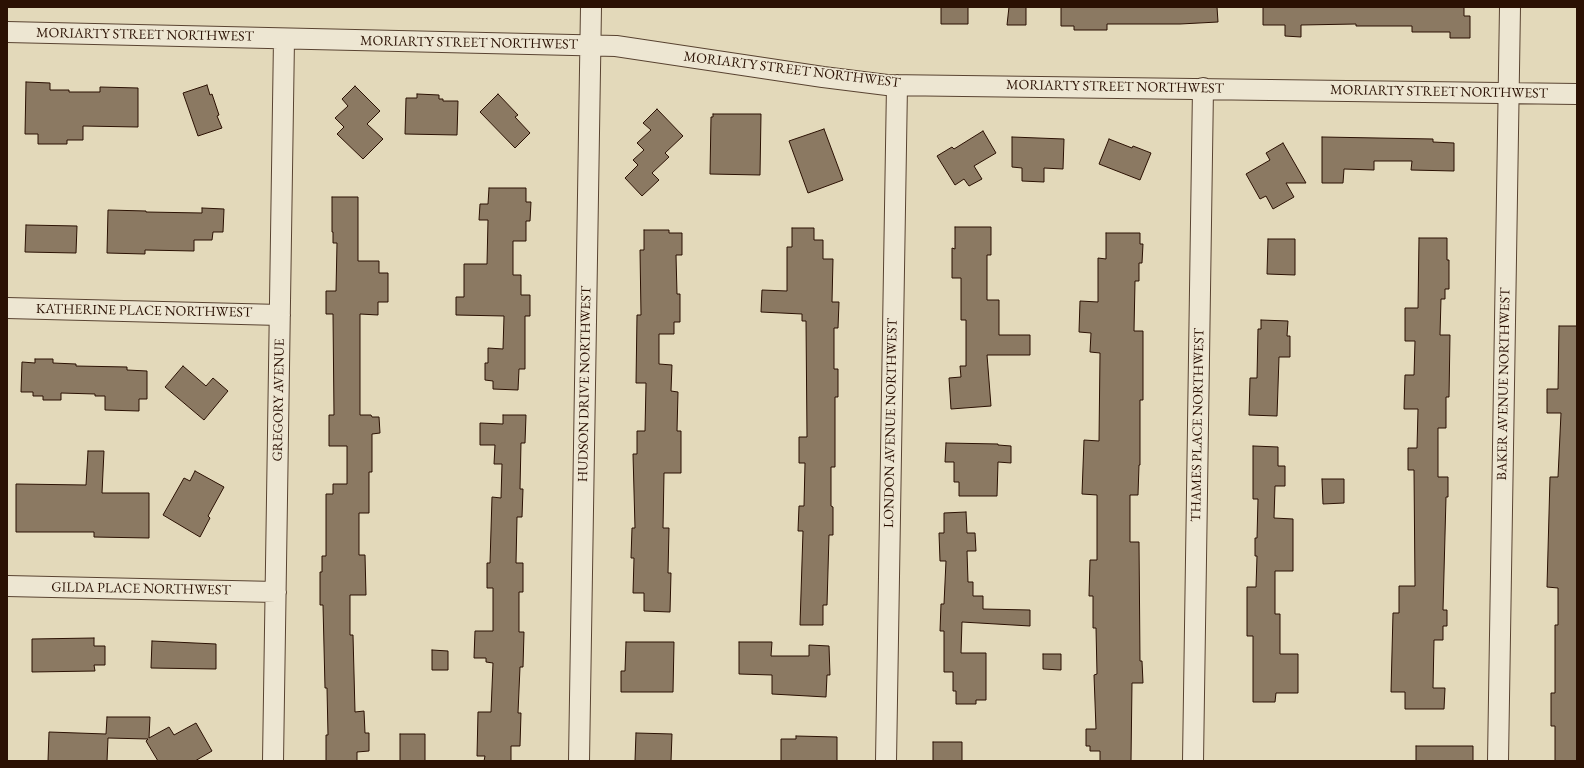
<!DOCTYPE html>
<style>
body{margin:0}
#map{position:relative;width:1584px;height:768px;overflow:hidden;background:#e3d9ba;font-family:"EB Garamond",serif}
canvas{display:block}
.frame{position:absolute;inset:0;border:8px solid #2b1103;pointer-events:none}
</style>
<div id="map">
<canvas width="1584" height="768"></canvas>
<div class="frame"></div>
</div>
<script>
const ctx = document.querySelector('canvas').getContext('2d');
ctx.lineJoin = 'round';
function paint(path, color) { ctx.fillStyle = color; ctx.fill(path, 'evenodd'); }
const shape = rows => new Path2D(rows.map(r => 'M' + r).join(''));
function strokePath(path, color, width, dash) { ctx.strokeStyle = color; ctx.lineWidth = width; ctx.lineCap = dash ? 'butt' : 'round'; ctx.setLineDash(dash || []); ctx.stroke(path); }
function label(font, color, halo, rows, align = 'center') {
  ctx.font = font + ' "EB Garamond",serif'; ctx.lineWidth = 3; ctx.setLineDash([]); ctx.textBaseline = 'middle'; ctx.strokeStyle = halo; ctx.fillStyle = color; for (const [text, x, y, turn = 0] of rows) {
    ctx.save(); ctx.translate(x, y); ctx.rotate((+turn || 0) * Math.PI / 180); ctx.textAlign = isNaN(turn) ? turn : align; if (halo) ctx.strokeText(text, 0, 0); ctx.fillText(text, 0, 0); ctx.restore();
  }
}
const building = shape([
 [941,7,968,7,968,24,941,24,941,7],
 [1009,7,1026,7,1026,25,1007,25,1009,7],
 [1061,7,1217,7,1218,22,1180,24,1107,24,1107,30,1074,30,1074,26,1061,26,1061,7],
 [1263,7,1464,7,1464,16,1470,16,1470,38,1450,38,1450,32,1412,32,1412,26,1356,26,1356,24,1301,25,1301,37,1285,36,1285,25,1263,25,1263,7],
 [26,82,50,83,50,90,69,90,69,92,100,92,100,87,138,88,138,127,83,126,83,140,67,140,67,144,38,144,38,134,25,134,26,82],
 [207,85,210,95,212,94,219,115,217,116,222,128,198,136,183,93,207,85],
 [355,86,380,111,367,124,383,139,363,159,337,134,344,127,335,118,348,106,342,99,355,86],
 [417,94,439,95,439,99,443,99,443,101,458,101,457,135,405,134,406,98,417,98,417,94],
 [498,94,518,115,515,117,530,133,515,148,480,112,498,94],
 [657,109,683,136,665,153,669,157,652,173,659,180,642,196,625,178,638,165,633,160,644,150,637,143,651,130,643,123,657,109],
 [713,114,761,114,760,175,710,174,711,117,713,117,713,114],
 [824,129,843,180,808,193,789,141,824,129],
 [983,131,996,153,974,166,982,179,969,186,964,179,955,185,937,156,952,147,954,149,983,131],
 [1012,137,1064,139,1063,169,1044,168,1044,182,1022,181,1022,168,1012,167,1012,137],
 [1322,137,1433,139,1433,142,1454,143,1454,171,1411,170,1412,161,1374,161,1374,170,1344,169,1343,183,1322,183,1322,137],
 [1109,139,1132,148,1133,146,1151,153,1140,180,1099,164,1109,139],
 [1283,143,1306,183,1286,183,1294,197,1273,209,1266,196,1260,199,1246,174,1270,160,1266,153,1283,143],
 [489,188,526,188,526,202,531,202,530,221,526,221,526,241,513,241,513,275,521,275,521,295,530,295,530,316,525,316,525,369,519,369,518,390,493,389,493,381,485,380,485,363,488,363,488,348,503,349,504,316,456,315,456,297,464,297,464,264,487,264,488,220,479,220,480,204,488,204,489,188],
 [332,197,358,197,358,261,379,261,379,273,388,273,388,302,378,302,378,315,360,314,360,415,371,415,372,417,379,417,380,433,372,434,372,472,369,472,369,513,359,513,359,555,365,555,366,595,350,595,350,635,353,635,355,712,364,711,365,733,369,733,369,751,357,752,357,761,326,761,326,735,328,735,327,688,325,688,323,605,320,605,320,572,322,572,322,556,326,556,326,494,333,494,333,484,347,484,347,446,329,446,329,415,334,415,333,314,326,314,326,291,336,291,337,243,333,243,333,232,332,232,332,197],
 [202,208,224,209,223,232,213,232,212,240,194,240,194,251,145,250,145,254,107,253,108,210,146,211,146,212,202,213,202,208],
 [26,225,77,226,76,253,25,252,26,225],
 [955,227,991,227,991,255,987,255,987,300,999,300,999,335,1030,335,1030,355,987,355,991,406,951,409,949,378,961,377,960,366,966,366,966,320,961,320,961,278,952,278,952,248,955,249,955,227],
 [792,228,814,228,814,240,823,240,823,259,833,259,832,302,839,302,838,328,834,328,834,369,838,369,838,397,835,397,835,467,831,467,831,506,833,507,833,535,829,535,827,605,823,605,823,625,800,625,803,531,798,531,799,506,804,506,805,463,799,463,799,437,807,437,806,321,802,321,802,314,761,312,762,290,787,291,787,247,792,247,792,228],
 [644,230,669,230,669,233,682,233,682,255,676,255,677,294,680,294,680,322,674,322,674,334,659,334,659,364,672,365,671,391,678,392,677,431,681,431,681,473,664,473,663,528,669,528,668,573,671,573,670,612,644,611,644,593,633,593,634,558,631,558,632,528,635,528,633,454,637,454,637,431,645,431,646,383,636,383,637,315,641,315,640,250,644,250,644,230],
 [1106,233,1140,233,1140,244,1143,244,1142,263,1139,263,1139,281,1135,281,1134,331,1143,331,1143,400,1140,400,1140,465,1139,465,1138,495,1130,495,1130,542,1139,542,1140,661,1142,661,1143,683,1132,683,1131,761,1100,761,1100,751,1090,751,1090,746,1086,746,1086,729,1096,729,1094,675,1097,674,1096,628,1093,628,1093,596,1089,596,1090,560,1097,560,1097,495,1082,494,1084,440,1099,441,1100,353,1090,352,1091,333,1079,332,1080,301,1098,302,1098,258,1106,259,1106,233],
 [1419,238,1447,238,1447,260,1449,260,1449,289,1445,289,1445,299,1441,299,1440,335,1450,335,1449,397,1446,397,1446,428,1438,428,1438,477,1448,477,1448,497,1446,497,1443,610,1447,610,1447,626,1443,626,1443,640,1434,640,1433,688,1445,688,1444,709,1405,709,1405,692,1391,692,1393,613,1399,613,1399,586,1415,586,1414,470,1408,470,1408,448,1417,448,1418,409,1404,409,1405,375,1414,375,1415,341,1405,341,1405,308,1418,308,1419,238],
 [1268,239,1295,239,1295,275,1267,274,1268,239],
 [1261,320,1288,321,1287,336,1290,336,1290,357,1279,357,1277,416,1249,415,1250,378,1257,378,1258,329,1261,329,1261,320],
 [1559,326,1577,326,1577,761,1555,761,1555,726,1551,726,1551,693,1555,693,1555,625,1558,625,1558,588,1547,587,1550,477,1558,477,1561,413,1547,413,1547,389,1558,389,1559,326],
 [35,359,53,359,53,363,76,364,76,366,127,367,127,370,147,371,147,399,139,399,139,411,105,410,105,396,95,396,95,394,61,393,61,400,43,400,43,396,33,396,33,392,21,392,22,362,35,363,35,359],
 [183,366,206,386,213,378,228,391,204,420,165,387,183,366],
 [503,415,526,415,525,443,521,443,520,489,523,489,522,517,517,517,516,563,523,563,523,592,519,592,519,632,524,632,523,667,520,667,518,713,521,713,520,746,511,746,511,761,484,761,485,756,477,756,478,712,491,712,493,663,486,662,486,658,474,658,475,631,493,631,493,588,487,588,487,563,490,563,492,497,501,498,502,464,494,464,495,445,480,445,480,423,503,424,503,415],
 [946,443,998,444,998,445,1011,446,1011,463,998,462,997,496,959,496,959,482,954,482,954,462,945,462,946,443],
 [1253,446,1278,447,1278,466,1285,466,1285,486,1275,486,1274,518,1293,519,1293,571,1275,571,1275,614,1280,614,1280,654,1298,654,1298,693,1276,693,1275,702,1253,702,1253,636,1247,636,1247,587,1256,587,1257,556,1255,556,1255,538,1257,538,1258,499,1253,499,1253,446],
 [88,451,104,451,102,493,149,493,149,538,94,537,94,532,16,532,16,484,86,485,88,451],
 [195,471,224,487,208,516,210,518,200,537,163,515,184,478,190,481,195,471],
 [1322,479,1344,479,1344,503,1323,504,1322,479],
 [966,512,967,533,975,533,976,551,967,551,968,582,973,582,973,596,983,596,983,609,1030,610,1030,626,962,622,961,653,986,653,986,700,976,700,976,704,956,704,956,691,953,691,953,672,944,672,944,631,940,631,941,604,944,604,946,561,940,561,939,533,944,533,944,513,966,512],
 [94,638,94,646,105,646,105,665,94,665,95,671,32,672,32,639,94,638],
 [152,641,216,644,216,669,151,668,152,641],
 [626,642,674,642,673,692,621,692,621,671,625,671,626,642],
 [739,642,772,642,771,656,809,656,809,645,829,646,830,675,827,675,826,697,772,694,772,675,739,674,739,642],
 [432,650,448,651,448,670,432,670,432,650],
 [1043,654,1061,654,1061,670,1043,669,1043,654],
 [107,717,150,717,149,738,169,727,174,735,196,723,212,751,195,761,158,761,146,741,148,739,108,738,107,761,48,761,49,732,106,734,107,717],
 [636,733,672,734,671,761,635,761,636,733],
 [400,734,425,734,425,761,400,761,400,734],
 [796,736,837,737,837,761,781,761,781,739,796,739,796,736],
 [933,742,962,742,962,761,933,761,933,742],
 [1416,746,1473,746,1473,761,1416,761,1416,746]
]);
const minor = shape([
 [7,32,616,46,823,77,887,85,1577,94],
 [7,308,280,315],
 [7,586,276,592],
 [273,761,284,39],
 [579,761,591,7],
 [886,761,897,85],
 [1193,761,1203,88],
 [1498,761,1510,7]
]);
const streetNames = [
 ["MORIARTY STREET NORTHWEST",145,35,1],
 ["MORIARTY STREET NORTHWEST",469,43,1],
 ["MORIARTY STREET NORTHWEST",792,70,7],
 ["MORIARTY STREET NORTHWEST",1115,87,1],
 ["MORIARTY STREET NORTHWEST",1439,92,1],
 ["KATHERINE PLACE NORTHWEST",144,311,1],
 ["HUDSON DRIVE NORTHWEST",585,384,-89],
 ["BAKER AVENUE NORTHWEST",1504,384,-89],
 ["GREGORY AVENUE",279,400,-89],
 ["LONDON AVENUE NORTHWEST",891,423,-89],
 ["THAMES PLACE NORTHWEST",1198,425,-89],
 ["GILDA PLACE NORTHWEST",141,589,1]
];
paint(building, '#8b7962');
strokePath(building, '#2b1103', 1);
strokePath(minor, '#594331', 22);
strokePath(minor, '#ede6d2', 20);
label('14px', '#2b1103', '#ede6d2', streetNames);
</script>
